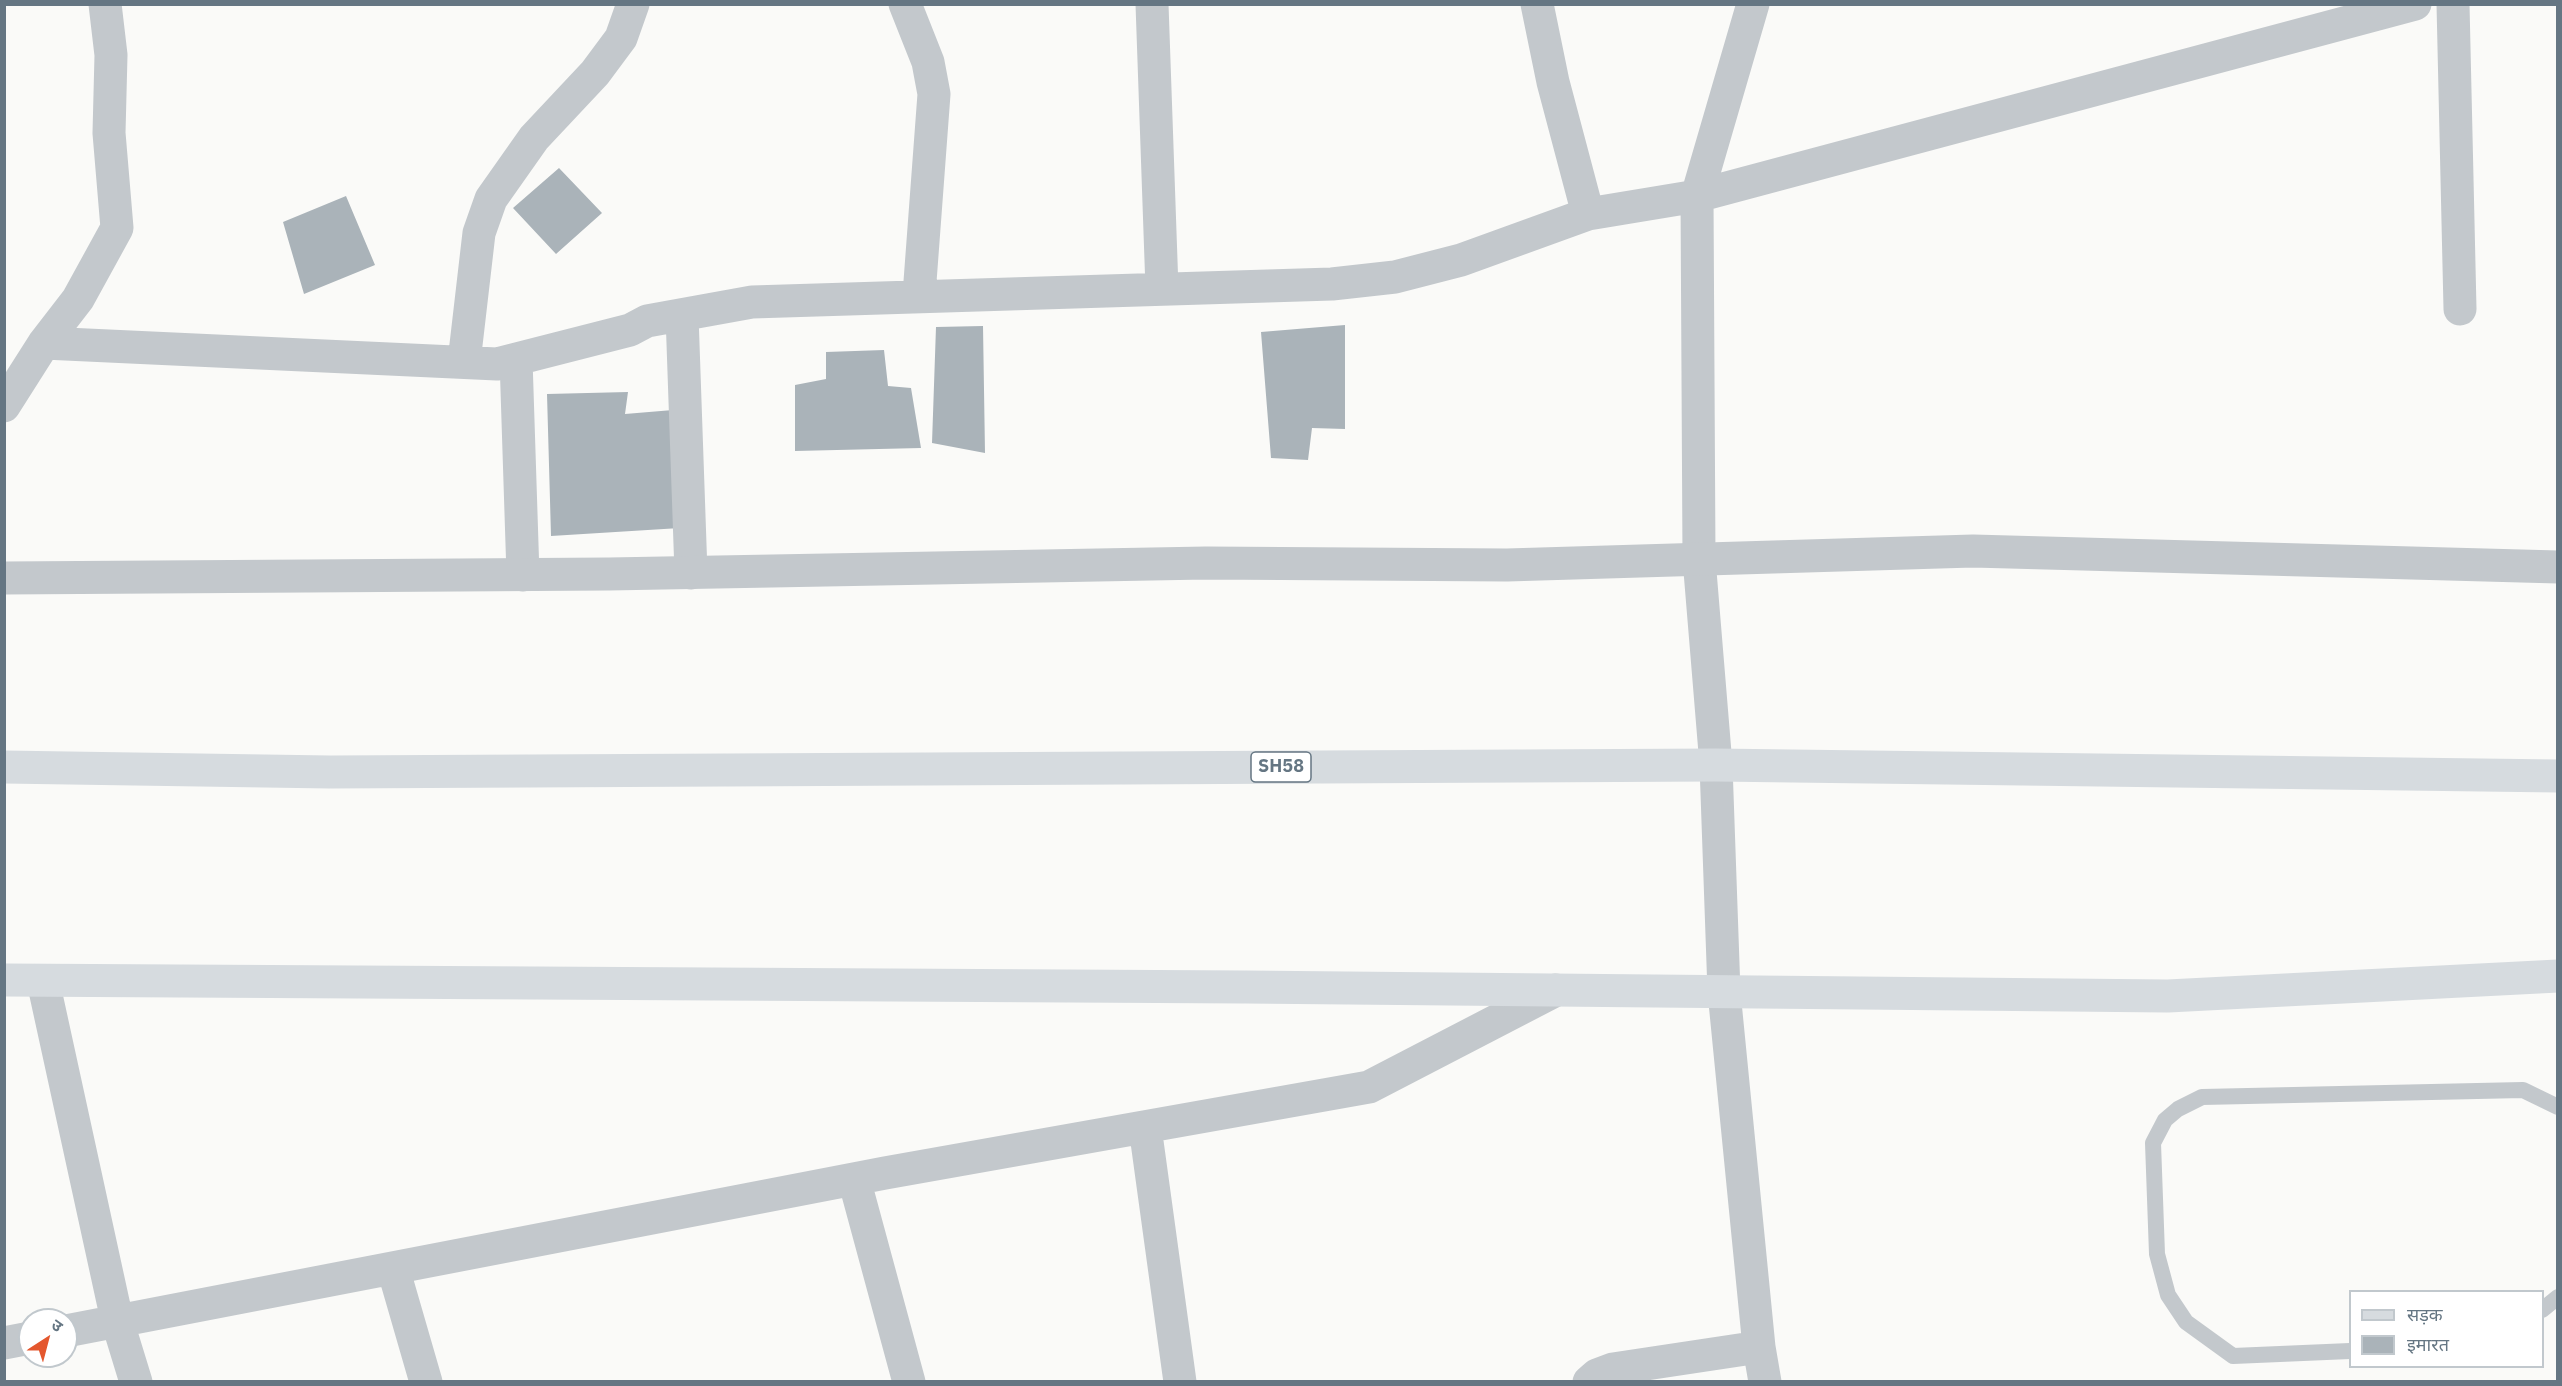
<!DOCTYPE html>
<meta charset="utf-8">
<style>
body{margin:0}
#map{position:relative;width:2562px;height:1386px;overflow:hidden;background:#fafaf8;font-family:"IBM Plex Sans","Noto Sans Devanagari",sans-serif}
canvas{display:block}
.frame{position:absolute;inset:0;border:6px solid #657683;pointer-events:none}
.legend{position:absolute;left:2349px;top:1290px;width:195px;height:78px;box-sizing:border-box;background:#fff;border:2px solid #c1c8cd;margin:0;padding:8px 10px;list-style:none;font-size:18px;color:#657683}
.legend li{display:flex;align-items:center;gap:12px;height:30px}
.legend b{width:30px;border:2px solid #c1c8cd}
.north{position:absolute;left:18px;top:1308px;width:60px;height:60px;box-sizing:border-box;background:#fff;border:2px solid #c1c8cd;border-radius:50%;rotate:36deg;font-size:16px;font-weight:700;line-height:24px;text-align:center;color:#657683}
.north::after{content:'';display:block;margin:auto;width:21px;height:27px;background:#e4572e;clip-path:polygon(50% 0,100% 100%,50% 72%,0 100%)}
</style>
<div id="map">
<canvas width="2562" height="1386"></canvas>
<div class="frame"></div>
<ul class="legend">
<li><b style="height:8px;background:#d6dbdf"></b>सड़क</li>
<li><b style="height:16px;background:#aab3b9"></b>इमारत</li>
</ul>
<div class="north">उ</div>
</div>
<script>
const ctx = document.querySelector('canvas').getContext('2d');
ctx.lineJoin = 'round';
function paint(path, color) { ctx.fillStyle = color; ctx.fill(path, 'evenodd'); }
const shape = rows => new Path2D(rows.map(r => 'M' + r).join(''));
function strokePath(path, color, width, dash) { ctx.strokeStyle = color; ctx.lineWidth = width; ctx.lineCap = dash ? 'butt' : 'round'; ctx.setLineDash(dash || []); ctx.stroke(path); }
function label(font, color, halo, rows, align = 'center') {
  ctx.font = font + ' "IBM Plex Sans",sans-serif'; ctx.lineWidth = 6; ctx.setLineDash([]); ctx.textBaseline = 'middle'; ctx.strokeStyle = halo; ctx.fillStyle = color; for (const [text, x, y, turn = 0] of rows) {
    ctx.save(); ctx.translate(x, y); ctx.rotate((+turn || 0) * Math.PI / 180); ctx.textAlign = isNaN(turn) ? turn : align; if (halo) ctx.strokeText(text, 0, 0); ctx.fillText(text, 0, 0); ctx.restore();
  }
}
const building = shape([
 [559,168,602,213,556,254,513,208],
 [346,196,375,265,304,294,283,222],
 [1345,325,1345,429,1312,428,1308,460,1271,458,1261,332],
 [983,326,985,453,932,443,936,327],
 [884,350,888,386,911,388,921,448,795,451,795,385,826,379,826,352],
 [628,392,625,414,673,410,680,528,551,536,547,394]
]);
const service = shape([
 [2542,1310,2558,1297],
 [2350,1351,2233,1356,2186,1322,2168,1295,2157,1254,2153,1143,2165,1120,2178,1109,2202,1097,2523,1090,2558,1107]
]);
const minor = shape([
 [905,4,928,62,934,94,919,295],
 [1152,4,1162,289],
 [1537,4,1553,82,1588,214],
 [1753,4,1697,196,1699,559,1716,765,1724,992,1759,1347,1765,1382],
 [2453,4,2460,309],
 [682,315,691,573],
 [44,343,497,364,630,330,647,321,752,302,1332,284,1395,277,1461,260,1588,214,1697,196,2415,4],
 [516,359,523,575],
 [464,362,479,233,491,199,534,138,595,73,621,38,633,4],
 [4,406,44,343,78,299,117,228,109,133,111,55,105,4],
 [43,981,117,1320,136,1382],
 [1145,1127,1180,1382],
 [854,1179,909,1382],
 [393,1268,426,1382],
 [66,1331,885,1173,1369,1087,1556,990],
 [4,1343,30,1338],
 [1589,1382,1597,1375,1613,1369,1759,1347]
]);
const tertiary = shape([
 [4,578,609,574,1206,563,1507,565,1973,551,2558,567]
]);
const primary = shape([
 [4,767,330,772,1716,765,2558,776],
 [4,980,1245,987,2168,996,2558,976]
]);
const shields = [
 [1281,767,60]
];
const shieldNames = [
 ["SH58",1281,767]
];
paint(building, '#aab3b9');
strokePath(service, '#c3c8cc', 16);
strokePath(minor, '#c3c8cc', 33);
strokePath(tertiary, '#c3c8cc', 33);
strokePath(primary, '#d6dbdf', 33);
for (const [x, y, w] of shields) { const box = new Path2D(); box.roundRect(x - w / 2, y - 15, w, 30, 4.5); ctx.fillStyle = '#fff'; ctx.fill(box); strokePath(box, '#657683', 1.5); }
label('bold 18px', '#657683', null, shieldNames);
</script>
